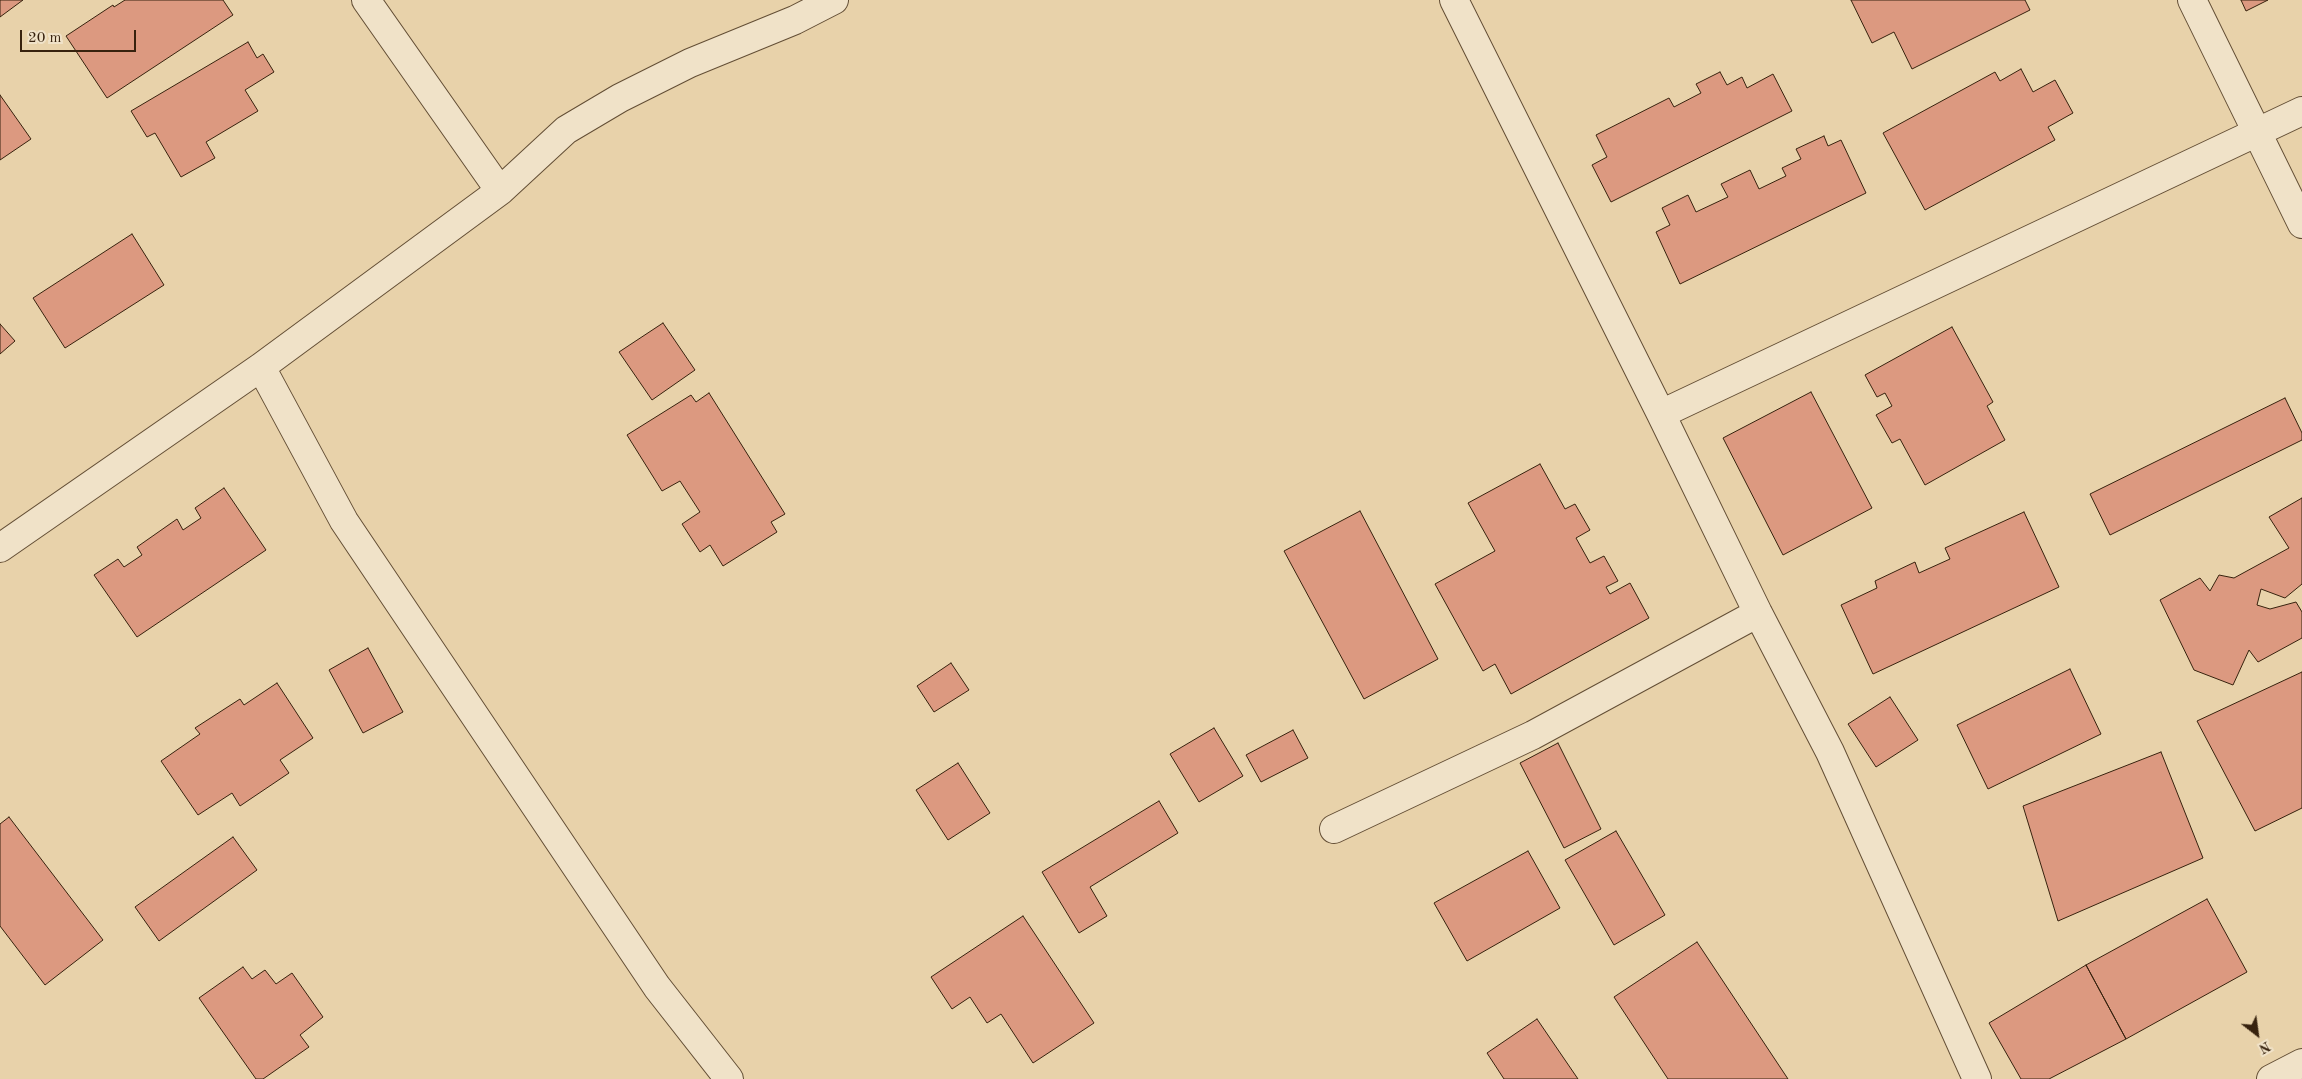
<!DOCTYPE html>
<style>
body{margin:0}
#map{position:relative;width:2302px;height:1079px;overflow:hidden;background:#e8d2aa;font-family:"Old Standard TT",serif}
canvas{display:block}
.north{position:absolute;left:2232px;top:1009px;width:50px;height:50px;-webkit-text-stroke:4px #f0e2c8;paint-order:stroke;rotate:150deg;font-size:14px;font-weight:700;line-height:20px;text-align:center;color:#37220e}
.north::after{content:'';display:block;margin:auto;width:18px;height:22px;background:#37220e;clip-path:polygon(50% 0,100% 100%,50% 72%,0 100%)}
.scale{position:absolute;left:20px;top:30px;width:116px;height:22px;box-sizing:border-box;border:2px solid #37220e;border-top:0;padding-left:6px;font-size:15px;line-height:18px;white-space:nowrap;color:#37220e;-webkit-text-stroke:4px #f0e2c8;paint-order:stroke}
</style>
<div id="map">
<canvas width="2302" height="1079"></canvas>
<div class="north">N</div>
<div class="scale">20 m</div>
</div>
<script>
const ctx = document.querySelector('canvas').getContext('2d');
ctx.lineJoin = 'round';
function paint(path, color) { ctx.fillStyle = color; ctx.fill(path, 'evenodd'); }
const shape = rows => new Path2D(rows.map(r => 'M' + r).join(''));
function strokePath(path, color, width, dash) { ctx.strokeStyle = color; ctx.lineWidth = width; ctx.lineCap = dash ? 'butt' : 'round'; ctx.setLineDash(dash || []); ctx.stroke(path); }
const building = shape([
 [0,0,23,0,0,17,0,0],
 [125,0,223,0,233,15,107,98,66,36,113,5,114,7,125,0],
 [1851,0,2025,0,2030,10,1912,69,1894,32,1872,43,1851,0],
 [2241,0,2268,0,2246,11,2241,0],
 [248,42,257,58,263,54,274,72,245,90,258,111,206,142,215,158,181,177,155,133,147,137,131,111,248,42],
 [2021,69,2033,92,2055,80,2073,113,2048,127,2055,140,1925,210,1883,133,1995,72,2000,81,2021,69],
 [1720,72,1727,85,1742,77,1747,88,1773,74,1792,111,1611,202,1592,165,1607,157,1596,135,1669,98,1674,107,1701,93,1696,84,1720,72],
 [0,95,31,139,0,160,0,95],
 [1824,136,1828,146,1841,140,1866,193,1680,284,1656,232,1670,225,1662,208,1688,195,1696,212,1728,197,1721,184,1750,170,1759,189,1786,176,1782,168,1801,159,1796,149,1824,136],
 [132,234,164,285,65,348,33,298,132,234],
 [663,323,695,370,652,400,619,352,663,323],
 [0,324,15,341,0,354,0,324],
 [1952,327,1993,402,1987,406,2005,440,1925,485,1900,439,1892,443,1876,415,1892,406,1885,393,1877,397,1865,375,1952,327],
 [1811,392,1872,508,1783,555,1723,438,1811,392],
 [709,393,785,514,771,522,777,532,723,566,710,545,700,552,682,524,700,512,680,481,662,491,627,435,691,395,696,402,709,393],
 [2285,398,2302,433,2302,440,2110,535,2090,494,2285,398],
 [1540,464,1565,509,1575,504,1590,530,1576,538,1590,563,1604,556,1618,581,1606,587,1610,594,1630,583,1649,618,1511,694,1495,664,1483,671,1435,584,1495,551,1468,503,1540,464],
 [224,488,266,550,137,637,94,575,118,559,124,567,142,555,137,547,177,519,183,530,201,518,195,508,224,488],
 [2302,498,2302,584,2285,598,2261,589,2257,605,2270,609,2296,602,2302,612,2302,638,2258,662,2249,650,2233,685,2194,670,2160,600,2200,578,2210,591,2219,575,2234,578,2289,548,2269,517,2302,498],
 [1360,511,1438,659,1364,699,1284,551,1360,511],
 [2024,512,2059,587,1873,674,1841,605,1877,588,1875,581,1915,562,1919,573,1950,559,1945,548,2024,512],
 [368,648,403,712,363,733,329,670,368,648],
 [951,663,969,690,934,712,917,686,951,663],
 [2070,669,2101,734,1988,789,1957,725,2070,669],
 [2302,672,2302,808,2255,831,2197,721,2302,672],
 [277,683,313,738,280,760,289,773,240,806,232,793,198,815,161,761,200,734,195,728,240,699,244,705,277,683],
 [1890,697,1918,740,1876,767,1848,724,1890,697],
 [1214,728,1243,776,1199,802,1170,754,1214,728],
 [1293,730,1308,758,1261,782,1246,755,1293,730],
 [1558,743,1601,829,1564,848,1520,763,1558,743],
 [2161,752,2203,858,2058,921,2023,806,2161,752],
 [958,763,990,813,948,840,916,790,958,763],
 [1159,801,1178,833,1090,887,1107,916,1079,933,1042,872,1159,801],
 [9,817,103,940,45,985,0,926,0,824,9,817],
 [1616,831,1665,915,1614,945,1565,860,1616,831],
 [233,837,257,870,159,941,135,907,233,837],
 [1528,851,1560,908,1467,961,1434,903,1528,851],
 [2207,899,2247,972,2126,1039,2086,965,2207,899],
 [1023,916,1094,1023,1033,1063,1001,1014,987,1023,970,997,952,1009,931,977,1023,916],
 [1697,942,1788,1079,1668,1079,1614,997,1697,942],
 [2086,965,2126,1039,2049,1079,2021,1079,1989,1023,2086,965],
 [243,967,252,979,265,970,276,984,292,973,323,1017,300,1035,309,1047,263,1079,256,1079,199,998,243,967],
 [1537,1019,1578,1079,1504,1079,1487,1053,1537,1019]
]);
const street = shape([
 [366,0,500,191],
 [1454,0,1661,414,1758,613,1830,752,1977,1079],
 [2192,0,2302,224],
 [261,367,344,521,657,987,729,1079],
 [1661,414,2302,111],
 [0,548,261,367,500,191,566,130,620,98,690,63,795,20,834,0],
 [1334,829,1533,735,1758,613],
 [2271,1079,2302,1063]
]);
paint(building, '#dc9980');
strokePath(building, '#37220e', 1);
strokePath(street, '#634e35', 30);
strokePath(street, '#f0e2c8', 28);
</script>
